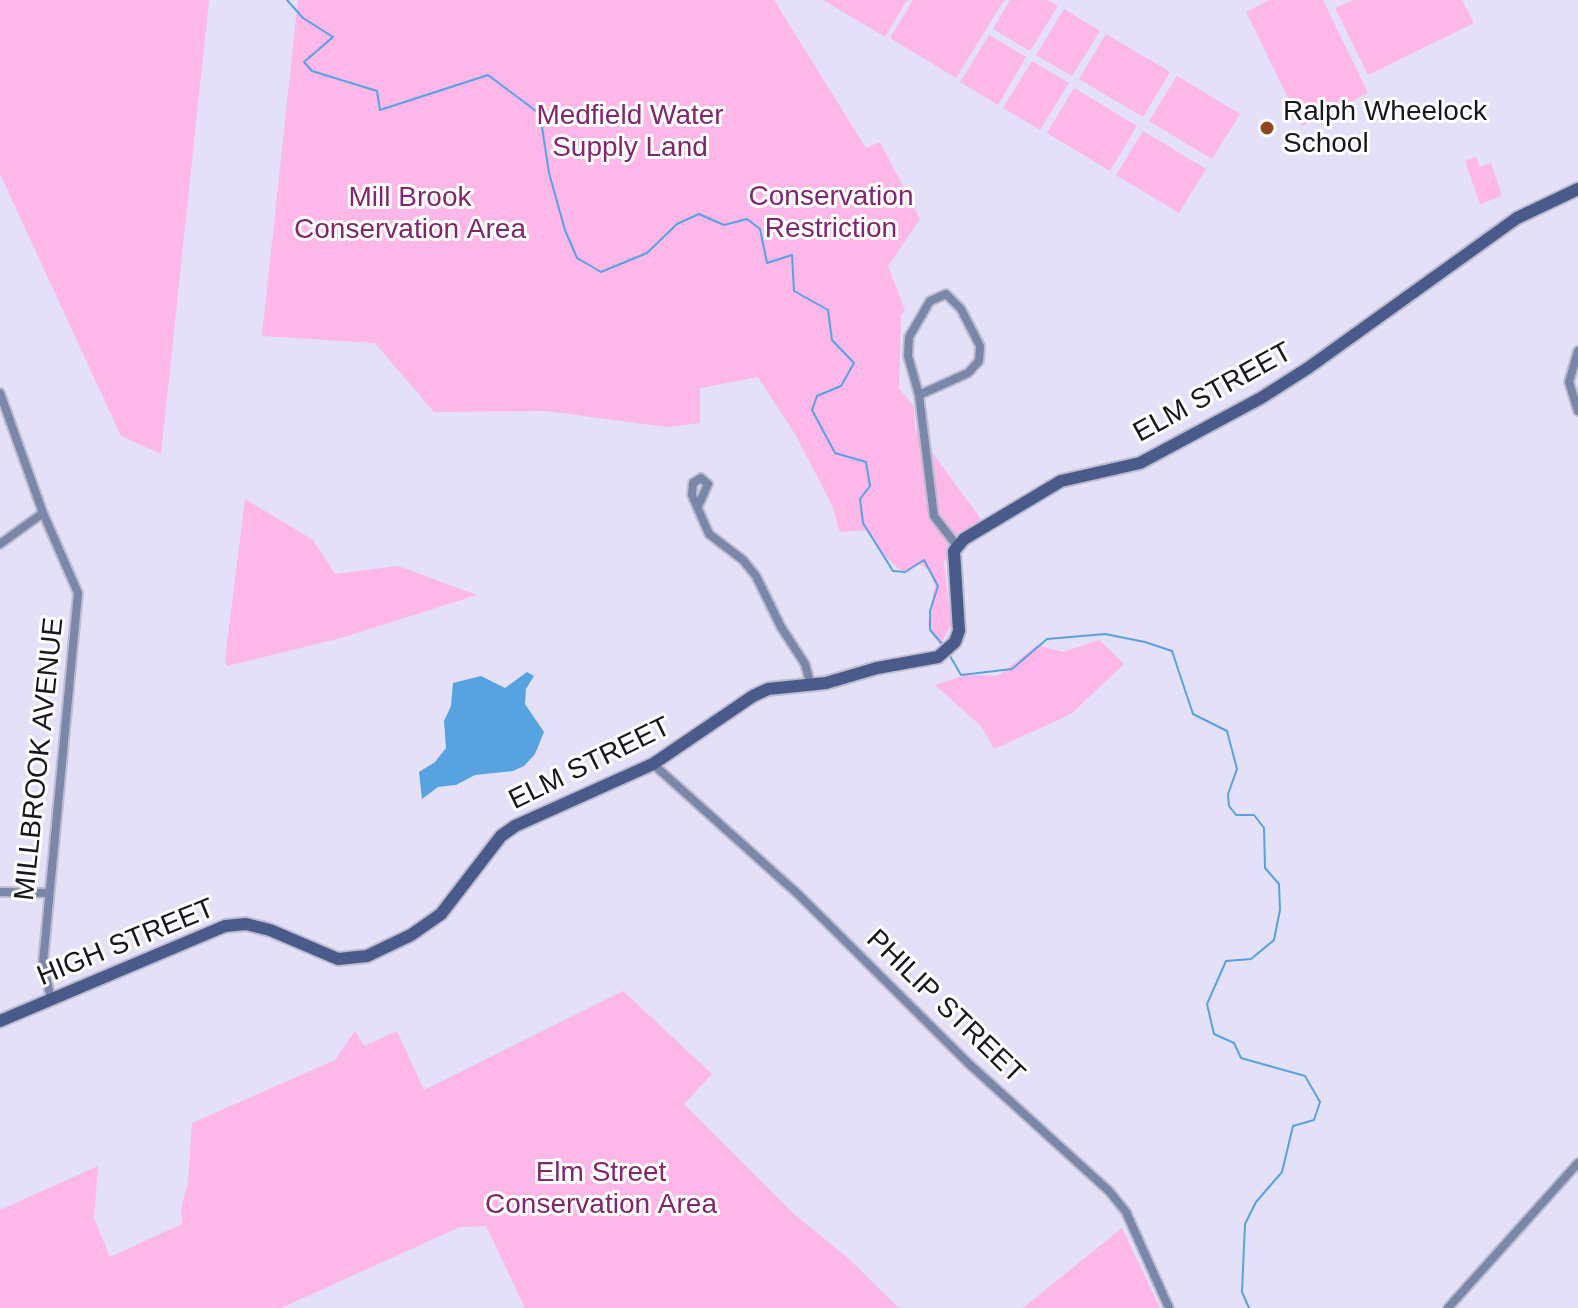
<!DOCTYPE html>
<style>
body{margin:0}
canvas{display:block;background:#e3e0f7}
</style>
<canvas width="1578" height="1308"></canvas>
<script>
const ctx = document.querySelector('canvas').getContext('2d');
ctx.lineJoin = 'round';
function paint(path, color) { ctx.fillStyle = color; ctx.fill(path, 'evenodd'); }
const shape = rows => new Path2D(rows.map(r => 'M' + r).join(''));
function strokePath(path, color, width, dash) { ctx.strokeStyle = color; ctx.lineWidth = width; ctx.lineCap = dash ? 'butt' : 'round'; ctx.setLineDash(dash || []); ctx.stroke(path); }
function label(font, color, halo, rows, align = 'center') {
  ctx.font = font + ' Arial,sans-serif'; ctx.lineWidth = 6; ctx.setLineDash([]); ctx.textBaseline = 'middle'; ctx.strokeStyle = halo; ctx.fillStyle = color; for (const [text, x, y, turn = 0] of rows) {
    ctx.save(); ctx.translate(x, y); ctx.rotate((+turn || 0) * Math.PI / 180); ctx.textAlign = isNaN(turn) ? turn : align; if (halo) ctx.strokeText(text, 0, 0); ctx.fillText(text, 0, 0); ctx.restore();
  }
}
const green = shape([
 [0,0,209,0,161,454,121,436,0,174],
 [298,0,774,0,866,148,880,142,920,219,888,266,905,310,901,315,899,389,914,406,915,429,981,519,954,539,944,563,951,624,940,646,928,624,935,585,929,570,920,564,908,571,900,570,882,553,866,530,840,532,832,505,796,436,758,377,700,388,700,423,667,427,546,411,434,412,375,343,262,336],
 [823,0,907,0,885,37],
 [913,0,1004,0,956,78,890,38],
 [1010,0,1048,0,1058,6,1030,51,993,29],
 [1269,0,1323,0,1368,93,1302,126,1246,12],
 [1353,0,1462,0,1474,23,1368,75,1335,8],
 [1064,9,1100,31,1072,76,1036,55],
 [1106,34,1170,72,1143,117,1079,79],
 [989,35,1026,57,998,105,960,82],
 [1032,61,1069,83,1040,130,1003,108],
 [1177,76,1240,114,1212,159,1149,121],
 [1074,88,1137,126,1110,171,1047,133],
 [1143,131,1206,169,1179,213,1116,175],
 [1476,157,1480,167,1491,163,1502,196,1480,204,1465,161],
 [245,499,313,540,335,574,398,566,477,595,341,638,227,666,225,660],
 [1099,640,1124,664,1071,714,994,749,981,726,935,685,965,675,998,676,1037,645,1063,652],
 [623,991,712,1074,684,1104,794,1214,849,1259,899,1308,525,1308,486,1226,460,1227,281,1308,0,1308,0,1210,98,1166,94,1218,110,1257,182,1224,181,1209,188,1183,192,1123,335,1060,355,1031,364,1046,397,1031,424,1090],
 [1122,1228,1160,1308,1023,1308]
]);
const water = shape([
 [527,672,534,676,526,689,525,704,544,732,535,754,524,766,513,771,475,775,456,785,438,787,422,799,419,772,435,762,446,748,444,721,451,706,453,683,481,676,505,688]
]);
const stream = shape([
 [287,0,303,18,333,37,304,62,312,71,377,91,380,110,488,75,540,114,549,173,565,230,577,258,601,272,647,253,677,224,699,214,724,225,747,219,760,229,767,263,792,255,794,291,828,310,832,340,854,363,841,386,817,396,812,410,835,453,866,462,870,486,860,499,863,523,893,571,905,572,924,560,938,586,930,611,930,630,943,645],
 [950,656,961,675,1012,669,1047,639,1105,634,1145,642,1172,651,1193,714,1227,731,1237,769,1228,794,1229,806,1236,815,1254,815,1264,828,1265,868,1279,884,1280,910,1274,940,1251,959,1226,961,1207,1004,1214,1034,1234,1043,1241,1058,1305,1076,1320,1102,1314,1120,1293,1126,1282,1172,1256,1202,1245,1224,1242,1292,1249,1308]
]);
const street = shape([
 [1578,351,1569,382,1578,411],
 [0,393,43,513,78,593,43,963,51,999],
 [919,395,968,373,979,361,980,346,961,309,946,294,930,301,909,337,908,356,919,395,934,516,957,546],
 [699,504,708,484,701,478,693,483,692,495,709,534,743,560,756,576,781,627,805,664,811,686],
 [0,544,43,513],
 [653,764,799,895,968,1063,1109,1191,1126,1212,1169,1308],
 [0,892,48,893],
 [1448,1308,1578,1163]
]);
const secondary = shape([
 [0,1021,225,926,246,924,270,930,338,959,367,956,411,935,441,914,501,836,515,826,653,764,753,696,768,689,826,683,877,668,938,657,955,642,959,631,954,551,964,539,1061,481,1140,463,1261,398,1308,368,1517,218,1578,189]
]);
const markers = [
 [1267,128,8,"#8d471f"]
];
const poiNames = [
 ["Ralph Wheelock",1283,112],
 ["School",1283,144]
];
const parkNames = [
 ["Medfield Water",630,116],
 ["Supply Land",630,148],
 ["Conservation",831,197],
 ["Restriction",831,229],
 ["Mill Brook",410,198],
 ["Conservation Area",410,230],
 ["Elm Street",601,1173],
 ["Conservation Area",601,1205]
];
const streetNames = [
 ["ELM STREET",1213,393,-29],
 ["MILLBROOK AVENUE",40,759,-84],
 ["ELM STREET",590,764,-26],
 ["HIGH STREET",126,943,-22],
 ["PHILIP STREET",945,1007,44]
];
paint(green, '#fdb7e8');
paint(water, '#57a3e1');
strokePath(stream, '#57a3e1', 2);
strokePath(street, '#bebcd0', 12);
strokePath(secondary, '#bebcd0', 16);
strokePath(street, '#7a87a9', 8);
strokePath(secondary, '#4a5b8b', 12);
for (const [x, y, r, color] of markers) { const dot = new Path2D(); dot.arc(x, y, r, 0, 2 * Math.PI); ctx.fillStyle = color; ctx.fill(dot); strokePath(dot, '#fff', 3); }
label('28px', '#18171f', '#fff', poiNames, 'left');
label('28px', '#82266d', '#fff', parkNames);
label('28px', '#18171f', '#fff', streetNames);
</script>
